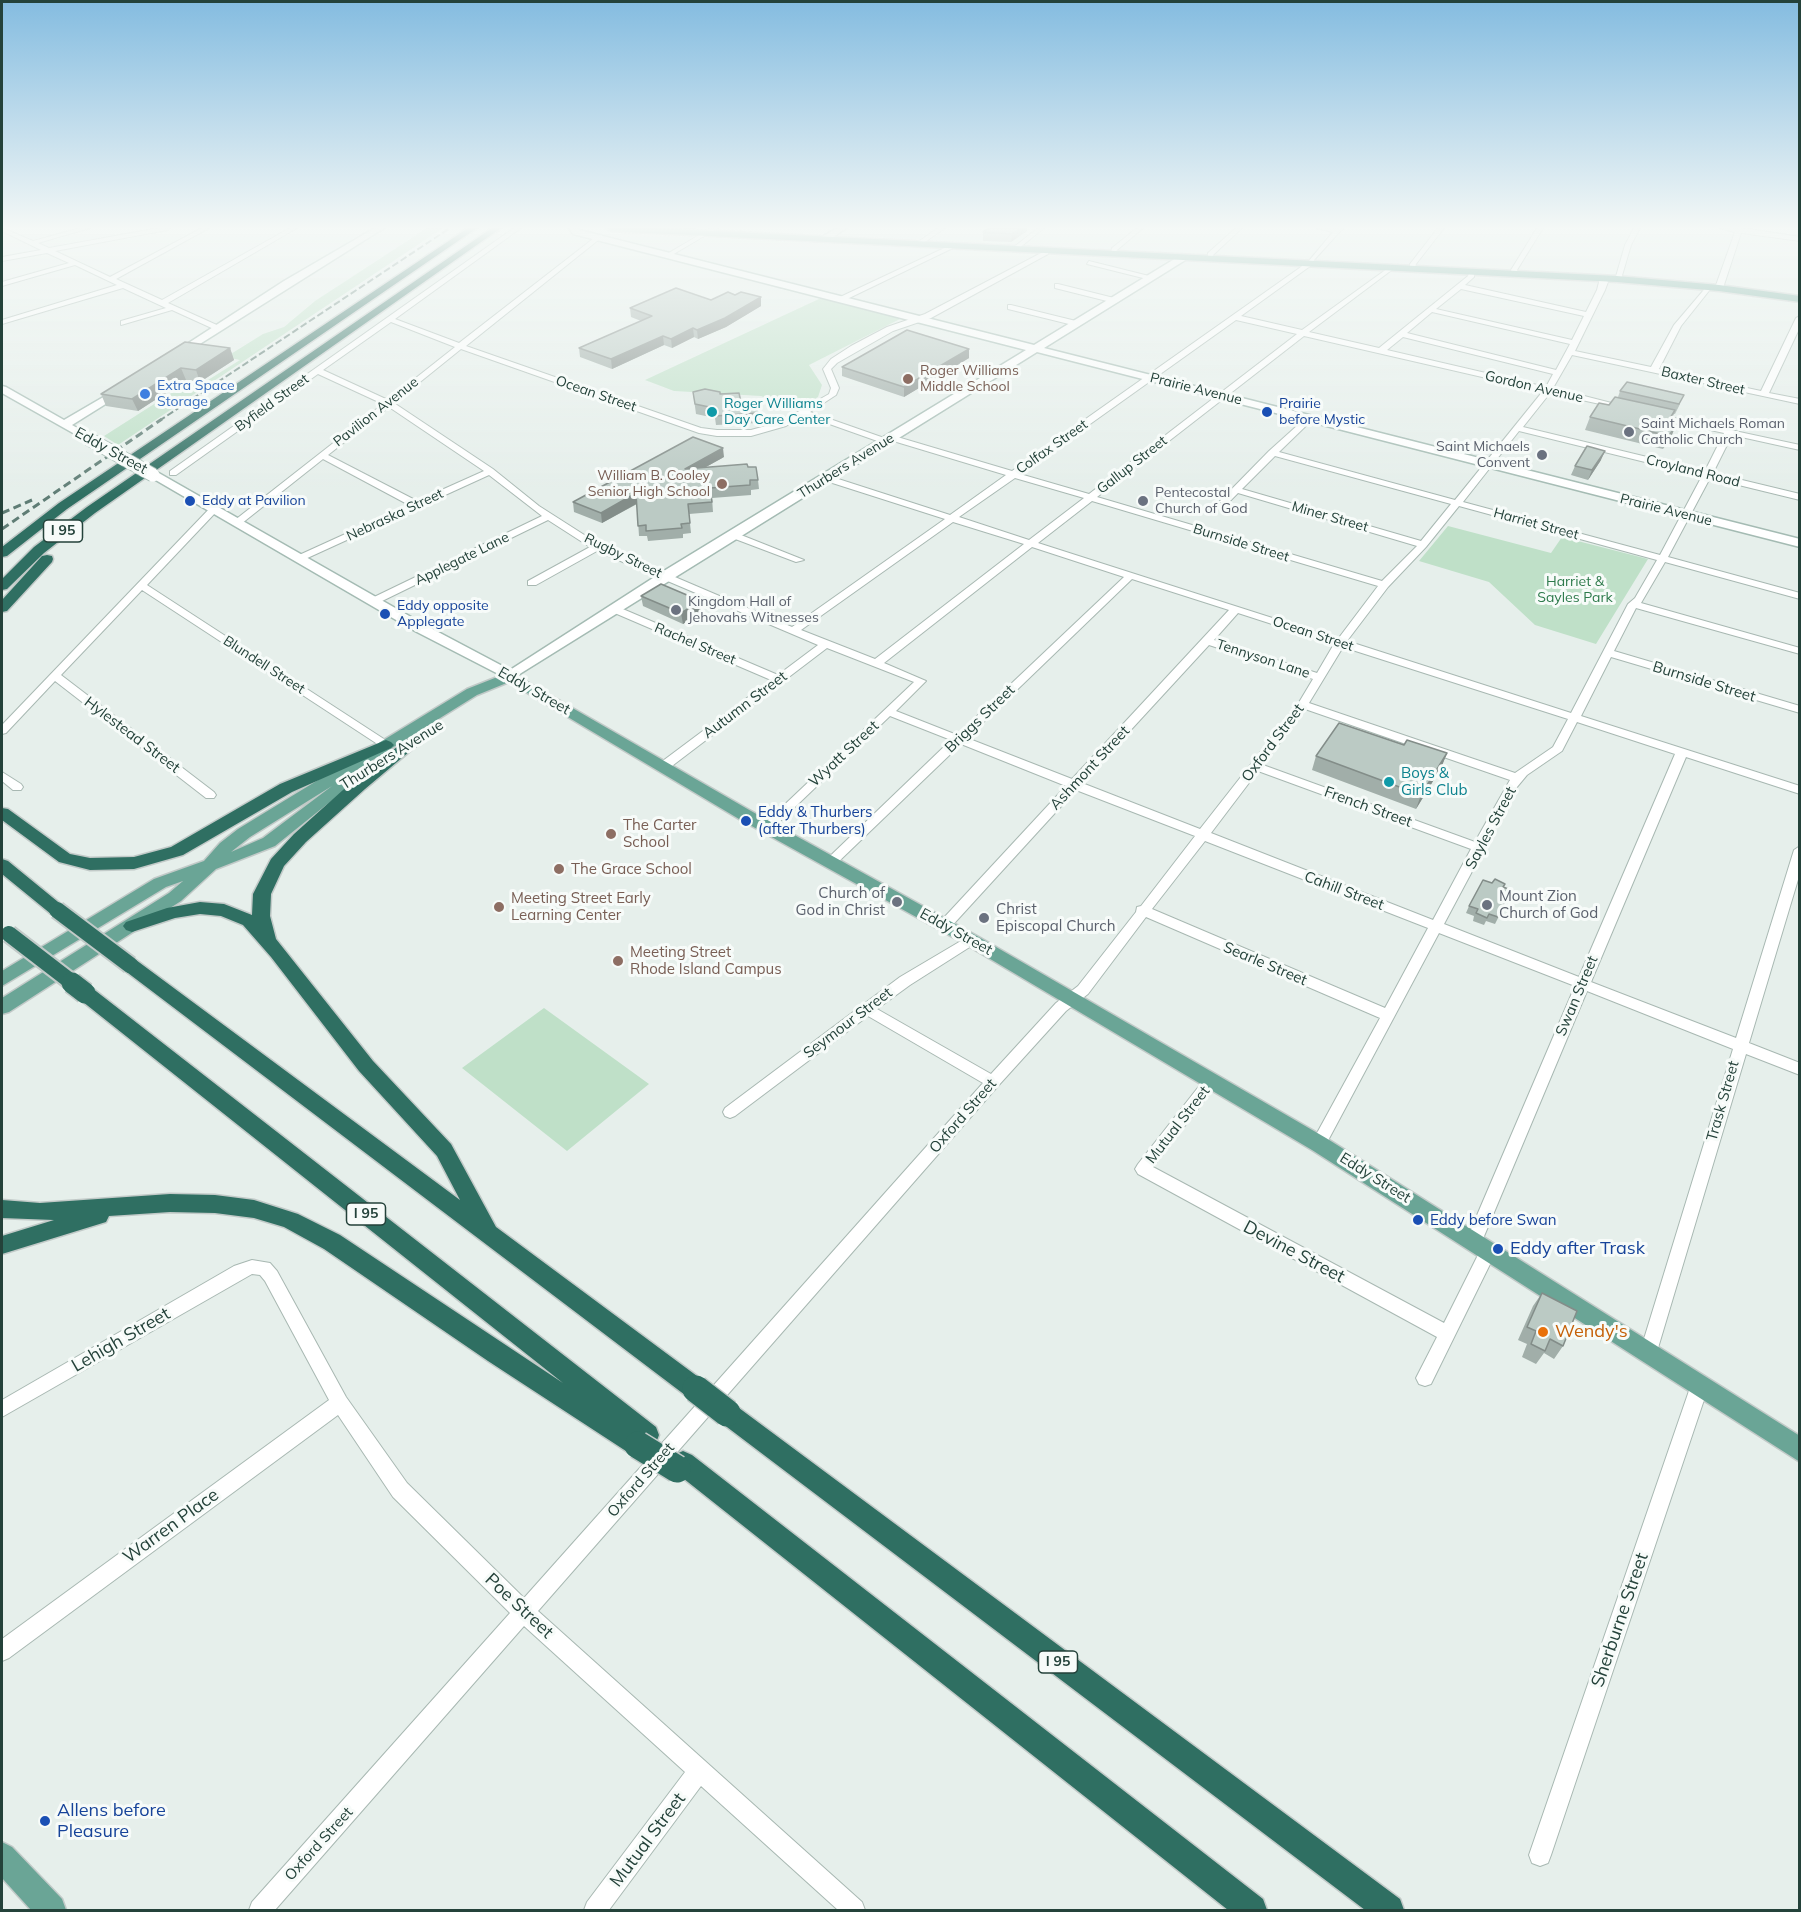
<!DOCTYPE html>
<style>
body{margin:0}
#map{position:relative;width:1801px;height:1912px;overflow:hidden;background:#e6efeb;font-family:Mulish,sans-serif}
canvas{display:block}
.frame{position:absolute;inset:0;border:3px solid #24423a;pointer-events:none}
</style>
<div id="map">
<canvas width="1801" height="1912"></canvas>
<div class="frame"></div>
</div>
<script>
const ctx = document.querySelector('canvas').getContext('2d');
ctx.lineJoin = 'round';
function paint(path, color) { ctx.fillStyle = color; ctx.fill(path, 'evenodd'); }
const shape = rows => new Path2D(rows.map(r => 'M' + r).join(''));
function strokePath(path, color, width, dash) { ctx.strokeStyle = color; ctx.lineWidth = width; ctx.lineCap = dash ? 'butt' : 'round'; ctx.setLineDash(dash || []); ctx.stroke(path); }
function label(font, color, halo, rows, align = 'center') {
  ctx.font = font + ' Mulish,sans-serif'; ctx.lineWidth = 6; ctx.setLineDash([]); ctx.textBaseline = 'middle'; ctx.strokeStyle = halo; ctx.fillStyle = color; for (const [text, x, y, turn = 0] of rows) {
    ctx.save(); ctx.translate(x, y); ctx.rotate((+turn || 0) * Math.PI / 180); ctx.textAlign = isNaN(turn) ? turn : align; if (halo) ctx.strokeText(text, 0, 0); ctx.fillText(text, 0, 0); ctx.restore();
  }
}
const green = shape([
 [427,228,443,228,118,445,104,436,187,383,200,385,240,360,226,357,263,334,284,327,315,301],
 [821,298,902,318,809,365,822,385,818,397,796,410,761,396,674,391,645,380],
 [1448,526,1551,553,1562,537,1648,559,1596,644,1535,625,1489,582,1419,561],
 [544,1008,649,1084,567,1151,462,1068]
]);
const street = shape([
 [2,228,33,241,81,228,90,228,38,243,49,248,159,228,170,228,167,230,55,251,110,277,202,228,209,228,116,279,162,300,290,228,297,228,168,303,219,326,220,328,216,330,172,310,121,325,121,321,166,308,123,288,2,324,2,320,117,285,75,265,2,286,2,282,69,263,47,253,2,261,2,257,41,250,2,231,2,228],
 [514,228,521,228,395,319,459,343,598,235,602,235,602,237,466,346,701,428,717,430,751,430,780,422,829,394,831,388,823,369,831,359,851,346,887,327,925,314,1043,252,1045,249,1049,249,1048,254,931,318,893,331,837,363,831,369,839,388,836,395,810,412,887,439,888,436,894,436,1012,471,1308,262,1333,232,1317,228,1343,228,1314,260,1313,264,1241,316,1302,330,1391,266,1393,269,1309,332,1379,348,1468,276,1470,271,1474,271,1474,277,1465,285,1586,312,1597,290,1600,278,1603,276,1608,282,1605,290,1575,351,1651,367,1674,325,1708,285,1712,287,1681,326,1659,369,1761,391,1796,318,1800,316,1800,327,1769,393,1800,399,1800,404,1572,355,1553,388,1631,408,1627,410,1550,393,1523,427,1705,471,1724,433,1651,417,1651,413,1800,445,1800,450,1732,435,1713,473,1800,494,1800,500,1710,478,1668,557,1800,593,1800,599,1665,562,1641,603,1800,648,1800,654,1636,608,1614,651,1800,706,1800,713,1611,657,1581,716,1800,786,1800,794,1686,757,1591,982,1736,1038,1794,850,1800,846,1800,873,1749,1043,1800,1063,1800,1075,1746,1054,1655,1358,1649,1360,1643,1358,1640,1352,1733,1049,1587,991,1482,1241,1480,1246,1474,1248,1468,1246,1466,1241,1575,986,1439,933,1324,1148,1319,1150,1314,1148,1311,1144,1380,1018,1146,917,1088,994,1066,1011,998,1086,538,1611,862,1902,865,1910,838,1910,701,1786,609,1910,584,1910,587,1902,685,1772,524,1626,275,1910,249,1910,252,1902,510,1613,393,1497,338,1415,9,1658,2,1661,2,1639,329,1400,265,1281,260,1275,252,1274,2,1417,2,1400,234,1266,252,1260,270,1263,277,1271,346,1397,407,1483,524,1598,983,1083,868,1016,735,1116,730,1118,725,1116,723,1112,725,1108,900,977,971,935,976,937,978,940,976,943,910,985,877,1009,991,1074,1056,1003,1078,986,1136,912,1137,907,1141,906,1195,836,1076,790,949,929,939,929,937,926,939,923,1066,786,961,744,834,866,826,866,824,863,826,860,951,740,890,716,771,830,763,830,761,827,914,682,827,648,668,769,660,769,658,766,660,763,771,680,610,611,610,607,618,607,778,675,818,645,597,551,536,585,528,585,528,581,590,547,548,520,378,603,370,603,370,599,542,516,489,475,303,560,297,560,297,556,409,505,323,459,241,524,235,524,235,520,383,404,318,374,176,475,170,475,170,471,514,228],
 [1461,289,1584,316,1572,340,1436,309,1461,289],
 [1432,312,1570,344,1556,370,1407,333,1432,312],
 [1236,320,1297,334,1089,494,1020,474,1236,320],
 [391,322,455,347,388,400,323,370,391,322],
 [1304,336,1543,391,1455,500,1279,452,1312,420,1313,418,1309,415,1269,451,1219,502,1227,504,1238,493,1417,546,1382,581,1097,497,1304,336],
 [1403,337,1553,374,1546,387,1387,350,1403,337],
 [461,349,699,433,717,436,751,436,786,426,804,415,883,443,889,443,890,440,1006,475,950,515,829,476,823,476,823,480,945,519,792,627,600,545,539,506,493,469,394,403,461,349],
 [389,407,484,471,417,501,328,455,389,407],
 [1519,431,1702,476,1660,555,1463,502,1519,431],
 [1275,456,1451,504,1421,541,1242,489,1275,456],
 [1015,478,1084,498,1029,540,959,517,1015,478],
 [1092,501,1378,586,1338,639,1038,543,1092,501],
 [1459,506,1657,560,1635,598,1628,604,1571,713,1347,641,1388,587,1426,547,1459,506],
 [953,522,1024,544,875,659,801,630,953,522],
 [1032,547,1124,577,957,735,896,711,926,681,884,663,1032,547],
 [1132,579,1229,610,1072,779,967,738,1132,579],
 [1238,613,1334,644,1317,673,1214,640,1238,613],
 [1209,645,1313,679,1298,704,1200,829,1082,783,1209,645],
 [1343,647,1568,719,1553,747,1515,773,1309,703,1343,647],
 [1305,709,1510,780,1475,842,1263,765,1305,709],
 [1577,722,1675,754,1579,977,1444,924,1517,787,1527,775,1562,751,1577,722],
 [1258,771,1471,849,1433,920,1211,833,1258,771],
 [1205,841,1428,928,1385,1008,1152,909,1205,841],
 [711,228,718,228,672,255,667,254,711,228],
 [938,228,945,228,922,244,918,244,918,242,938,228],
 [1038,228,1044,228,1018,249,1014,249,1014,247,1038,228],
 [1137,228,1143,228,1117,250,1115,254,1111,254,1112,248,1137,228],
 [1236,228,1242,228,1213,255,1212,259,1208,259,1208,253,1236,228],
 [1438,228,1444,228,1416,264,1414,270,1410,270,1410,264,1438,228],
 [1537,228,1543,228,1517,270,1518,274,1513,275,1511,270,1537,228],
 [1634,228,1640,228,1631,245,1621,279,1615,280,1625,245,1634,228],
 [1720,228,1742,228,1800,237,1800,241,1741,233,1723,288,1719,290,1715,288,1735,232,1720,228],
 [955,243,957,246,845,300,838,298,955,243],
 [1089,261,1153,277,1154,278,1151,280,1087,264,1089,261],
 [1058,284,1118,299,1119,301,1115,303,1055,288,1055,284,1058,284],
 [1011,305,1080,322,1081,324,1077,326,1008,309,1008,305,1011,305],
 [214,506,219,509,217,511,147,585,390,743,390,747,382,747,142,590,61,675,214,792,216,795,214,798,206,798,55,681,6,733,2,734,2,725,211,507,214,506],
 [730,533,736,533,804,560,796,562,730,537,730,533],
 [2,772,21,784,23,787,21,790,13,790,2,781,2,772],
 [1212,1074,1217,1076,1219,1080,1217,1084,1153,1167,1444,1323,1483,1245,1489,1243,1495,1245,1497,1250,1431,1384,1425,1386,1419,1384,1416,1378,1437,1337,1138,1174,1135,1169,1138,1164,1207,1076,1212,1074],
 [1700,1377,1706,1379,1709,1385,1551,1855,1548,1863,1540,1866,1532,1863,1529,1855,1691,1385,1694,1379,1700,1377]
]);
const secondary = shape([
 [375,228,384,228,176,359,167,357,284,281,375,228],
 [569,228,577,228,579,230,1034,345,1181,255,1187,255,1187,259,1044,348,1800,539,1800,547,1037,352,510,680,415,631,147,475,149,472,157,472,425,625,510,670,667,569,1026,350,573,234,569,228],
 [837,228,846,228,828,241,822,241,822,237,837,228],
 [124,385,128,386,128,390,72,425,93,437,95,439,89,442,2,393,2,386,6,387,64,420,124,385]
]);
const primary = shape([
 [607,228,653,228,1617,276,1719,285,1800,296,1800,302,1719,291,1617,282,611,231,607,228],
 [510,672,751,811,977,936,1326,1138,1800,1436,1800,1462,1312,1150,965,944,739,819,509,682,477,695,339,781,349,781,351,785,275,846,216,869,181,901,9,1012,2,1014,2,998,169,893,183,881,166,887,2,986,2,971,154,879,204,861,220,843,238,829,467,689,510,672],
 [332,786,263,838,231,852,250,837,332,786],
 [2,1842,12,1847,62,1899,66,1910,31,1910,2,1878,2,1842]
]);
const highway = shape([
 [468,228,477,228,67,509,7,556,2,557,2,547,59,503,468,228],
 [492,228,501,228,95,513,44,553,7,589,2,590,2,579,34,547,87,507,492,228],
 [47,555,52,556,53,559,52,562,7,611,2,612,2,600,42,556,47,555],
 [411,738,416,740,419,743,416,746,365,789,306,842,284,866,271,894,270,916,276,939,373,1061,451,1144,496,1227,701,1379,705,1387,701,1395,693,1398,685,1395,124,970,121,965,124,960,130,958,136,960,460,1200,437,1156,359,1071,271,957,243,925,221,916,200,914,175,918,132,932,126,930,123,926,126,922,167,908,200,902,224,904,252,915,253,894,271,859,294,834,353,781,406,740,411,738],
 [386,740,391,742,394,745,391,748,292,792,183,855,134,869,90,870,59,862,2,820,2,808,8,809,70,854,90,858,134,857,171,847,280,784,386,740],
 [2,859,8,861,63,906,66,910,63,914,51,914,2,874,2,859],
 [85,986,92,988,656,1427,659,1435,656,1443,650,1445,647,1453,638,1457,629,1453,488,1361,324,1249,284,1227,254,1218,215,1213,170,1212,109,1216,106,1222,2,1254,2,1236,54,1220,2,1218,2,1200,40,1203,170,1194,215,1195,254,1200,298,1214,340,1235,563,1383,78,998,76,993,78,988,85,986],
 [727,1402,735,1405,1400,1899,1404,1910,1365,1910,719,1421,715,1413,719,1405,727,1402],
 [683,1451,692,1455,1263,1899,1267,1910,1228,1910,674,1471,671,1463,674,1455,683,1451]
]);
const railFar1 = shape([
 [159,421,450,228]
]);
const rail = shape([
 [2,513,32,500],
 [2,529,162,419]
]);
const secondaryBridge = shape([
 [89,439,153,475]
]);
const highwayBridgeFar2 = shape([
 [57,910,130,965],
 [9,934,74,984]
]);
const highwayBridgeFar1 = shape([
 [72,983,85,993],
 [693,1387,698,1391]
]);
const highwayBridge = shape([
 [696,1389,727,1413],
 [638,1445,677,1469]
]);
const wall = shape([
 [1027,231,1011,242,983,241,983,232],
 [711,300,761,306,726,327,698,339,694,337,672,348,664,345,612,369,580,357,579,348,641,321,631,317,630,308],
 [230,348,234,360,200,382,186,380,138,411,106,406,101,394],
 [969,349,969,358,904,397,842,376,842,367],
 [1620,391,1680,404,1675,414,1674,414,1671,420,1672,435,1663,449,1585,430,1590,417,1609,405,1618,397],
 [693,392,720,394,741,402,758,413,758,423,716,425,715,418,696,414],
 [724,457,706,467,748,467,758,480,759,489,751,490,751,495,712,498,713,512,689,514,691,533,683,534,683,538,648,541,647,536,639,536,637,504,602,523,574,512,573,502],
 [1601,460,1588,480,1571,475,1575,466],
 [641,596,701,601,702,611,683,624,643,606],
 [1404,745,1447,753,1441,768,1416,809,1312,770,1316,756],
 [1503,887,1508,898,1495,924,1486,921,1484,925,1473,921,1474,916,1466,913,1469,906],
 [1542,1293,1563,1346,1554,1359,1544,1353,1536,1364,1522,1357,1527,1344,1518,1340,1533,1306]
]);
const shadedWall = shape([
 [1020,228,1027,228,1027,231,1011,242,1012,234],
 [761,297,761,306,726,327,698,339,697,330],
 [693,328,694,337,672,348,671,339],
 [663,336,664,345,612,369,611,359],
 [230,348,234,360,200,382,196,370],
 [969,349,969,358,904,397,904,387],
 [181,368,186,380,138,411,132,399],
 [1677,422,1672,435,1663,449,1669,436],
 [723,448,724,457,686,478,685,469],
 [1605,451,1601,460,1588,480,1592,470],
 [636,493,638,503,602,523,601,513],
 [701,601,702,611,683,624,681,613],
 [1447,753,1441,768,1416,809,1421,795]
]);
const building = shape([
 [990,228,1020,228,1012,234,983,232,990,228],
 [676,288,711,300,728,292,735,295,741,292,761,297,725,318,697,330,693,328,671,339,663,336,611,359,579,348,652,316,630,308,676,288],
 [907,330,969,349,904,387,842,367,907,330],
 [185,342,230,348,196,370,181,368,132,399,101,394,185,342],
 [1627,382,1684,395,1679,404,1620,391,1627,382],
 [705,389,720,392,720,394,739,393,741,402,755,401,758,413,715,416,714,408,695,404,693,392,705,389],
 [1615,397,1675,410,1669,420,1677,422,1669,436,1590,417,1599,403,1609,405,1615,397],
 [693,437,723,448,685,469,747,464,748,467,756,467,758,480,750,480,750,485,710,488,712,502,688,504,690,523,681,524,682,528,646,531,646,525,638,526,636,493,601,513,573,502,693,437],
 [1587,446,1605,451,1592,470,1575,466,1587,446],
 [661,584,701,601,681,613,641,596,661,584],
 [1339,723,1404,745,1407,740,1447,753,1421,795,1316,756,1339,723],
 [1495,879,1505,884,1503,887,1511,890,1498,917,1489,914,1487,918,1476,913,1478,909,1469,906,1483,880,1492,883,1495,879],
 [1542,1293,1577,1311,1563,1346,1550,1339,1545,1351,1531,1344,1536,1331,1527,1327,1542,1293]
]);
const markers = [
 [908,379,6,"#8d6e63"],
 [145,394,6,"#3f7fe0"],
 [712,412,6,"#0f9aa8"],
 [1267,412,6,"#1a4fb4"],
 [1629,432,6,"#6b7280"],
 [1542,455,6,"#6b7280"],
 [722,484,6,"#8d6e63"],
 [190,501,6,"#1a4fb4"],
 [1143,501,6,"#6b7280"],
 [676,610,6,"#6b7280"],
 [385,614,6,"#1a4fb4"],
 [1389,782,6,"#0f9aa8"],
 [746,821,6,"#1a4fb4"],
 [611,834,6,"#8d6e63"],
 [559,869,6,"#8d6e63"],
 [897,902,6,"#6b7280"],
 [1487,905,6,"#6b7280"],
 [499,907,6,"#8d6e63"],
 [984,918,6,"#6b7280"],
 [618,961,6,"#8d6e63"],
 [1418,1220,6,"#1a4fb4"],
 [1498,1249,6,"#1a4fb4"],
 [1543,1332,6,"#e8710a"],
 [45,1821,6,"#1a4fb4"]
];
const farEducationnames = [
 ["Roger Williams",920,371],
 ["Middle School",920,387],
 ["William B. Cooley",710,476,"right"],
 ["Senior High School",710,492,"right"]
];
const farStreetnames = [
 ["Baxter Street",1703,381,13],
 ["Gordon Avenue",1534,387,13],
 ["Prairie Avenue",1196,389,14],
 ["Ocean Street",596,394,19],
 ["Byfield Street",272,403,-36],
 ["Pavilion Avenue",376,412,-38],
 ["Colfax Street",1052,447,-35],
 ["Gallup Street",1132,465,-38],
 ["Thurbers Avenue",846,466,-32],
 ["Croyland Road",1693,471,14],
 ["Prairie Avenue",1666,510,14],
 ["Nebraska Street",395,515,-25],
 ["Miner Street",1330,517,16],
 ["Harriet Street",1536,524,15],
 ["Burnside Street",1241,543,17],
 ["Rugby Street",623,556,26],
 ["Applegate Lane",462,559,-26],
 ["Ocean Street",1313,634,18],
 ["Rachel Street",695,644,23],
 ["Tennyson Lane",1263,659,18],
 ["Blundell Street",264,665,33]
];
const farShopnames = [
 ["Extra Space",157,386],
 ["Storage",157,402]
];
const farCulturenames = [
 ["Roger Williams",724,404],
 ["Day Care Center",724,420]
];
const farTransitnames = [
 ["Prairie",1279,404],
 ["before Mystic",1279,420],
 ["Eddy at Pavilion",202,501],
 ["Eddy opposite",397,606],
 ["Applegate",397,622]
];
const farWorshipnames = [
 ["Saint Michaels Roman",1641,424],
 ["Catholic Church",1641,440],
 ["Saint Michaels",1530,447,"right"],
 ["Convent",1530,463,"right"],
 ["Pentecostal",1155,493],
 ["Church of God",1155,509],
 ["Kingdom Hall of",688,602],
 ["Jehovahs Witnesses",688,618]
];
const shields = [
 [63,531,39],
 [366,1214,39],
 [1058,1662,39]
];
const shieldNames = [
 ["I 95",63,531],
 ["I 95",366,1214],
 ["I 95",1058,1662]
];
const farParknames = [
 ["Harriet &",1575,582],
 ["Sayles Park",1575,598]
];
const streetNames = [
 ["Eddy Street",111,451,29],
 ["Burnside Street",1704,682,17],
 ["Eddy Street",534,691,30],
 ["Autumn Street",745,705,-37],
 ["Briggs Street",980,719,-44],
 ["Hylestead Street",132,735,37],
 ["Oxford Street",1273,743,-53],
 ["Wyatt Street",844,754,-43],
 ["Thurbers Avenue",392,755,-32],
 ["Ashmont Street",1090,768,-47],
 ["French Street",1368,807,20],
 ["Sayles Street",1491,828,-62],
 ["Cahill Street",1344,891,21],
 ["Eddy Street",956,932,29],
 ["Searle Street",1265,964,23],
 ["Swan Street",1577,996,-67],
 ["Seymour Street",848,1023,-37],
 ["Trask Street",1723,1101,-74],
 ["Oxford Street",963,1116,-49],
 ["Mutual Street",1178,1125,-52],
 ["Eddy Street",1375,1178,32],
 ["Oxford Street",641,1480,-49],
 ["Oxford Street",319,1844,-48]
];
const cultureNames = [
 ["Boys &",1401,773],
 ["Girls Club",1401,790]
];
const transitNames = [
 ["Eddy & Thurbers",758,812],
 ["(after Thurbers)",758,829],
 ["Eddy before Swan",1430,1220]
];
const educationNames = [
 ["The Carter",623,825],
 ["School",623,842],
 ["The Grace School",571,869],
 ["Meeting Street Early",511,898],
 ["Learning Center",511,915],
 ["Meeting Street",630,952],
 ["Rhode Island Campus",630,969]
];
const worshipNames = [
 ["Church of",885,893,"right"],
 ["God in Christ",885,910,"right"],
 ["Mount Zion",1499,896],
 ["Church of God",1499,913],
 ["Christ",996,909],
 ["Episcopal Church",996,926]
];
const nearTransitnames = [
 ["Eddy after Trask",1510,1249],
 ["Allens before",57,1811],
 ["Pleasure",57,1832]
];
const nearStreetnames = [
 ["Devine Street",1294,1252,28],
 ["Lehigh Street",121,1340,-30],
 ["Warren Place",171,1526,-36],
 ["Poe Street",519,1606,43],
 ["Sherburne Street",1620,1620,-71],
 ["Mutual Street",648,1840,-53]
];
const nearFoodnames = [
 ["Wendy's",1555,1332]
];
paint(green, '#bfe0c8');
strokePath(street, '#a8b8b2', 2);
strokePath(secondary, '#a4bbb3', 3);
strokePath(primary, '#c2cac8', 3);
strokePath(highway, '#c2cac8', 3);
paint(street, '#fff');
paint(secondary, '#fff');
paint(primary, '#6aa596');
paint(highway, '#2f6f62');
strokePath(railFar1, '#5f7d75', 2, [7, 3]);
strokePath(rail, '#5f7d75', 3, [8, 4.5]);
strokePath(secondaryBridge, '#a4bbb3', 15, []);
strokePath(highwayBridgeFar2, '#c2cac8', 20, []);
strokePath(highwayBridgeFar1, '#c2cac8', 24, []);
strokePath(highwayBridge, '#c2cac8', 30, []);
strokePath(secondaryBridge, '#fff', 13);
strokePath(highwayBridgeFar2, '#2f6f62', 16);
strokePath(highwayBridgeFar1, '#2f6f62', 21);
strokePath(highwayBridge, '#2f6f62', 27);
paint(wall, '#a1aea9');
paint(shadedWall, '#838d89');
paint(building, '#bbcac4');
strokePath(building, '#838d89', 1.5);
const sky = ctx.createLinearGradient(0, 0, 0, 495);
sky.addColorStop(0, '#84bce0');
sky.addColorStop(0.46, '#f4f8f6');
sky.addColorStop(1, '#f4f8f600');
ctx.fillStyle = sky;
ctx.fillRect(0, 0, 1801, 495);
for (const [x, y, r, color] of markers) { const dot = new Path2D(); dot.arc(x, y, r, 0, 2 * Math.PI); ctx.fillStyle = color; ctx.fill(dot); strokePath(dot, '#f7fbf9', 2); }
label('14px', '#785e54', '#f7fbf9', farEducationnames, 'left');
label('14px', '#24423a', '#f7fbf9', farStreetnames);
label('14px', '#366cbe', '#f7fbf9', farShopnames, 'left');
label('14px', '#0d838f', '#f7fbf9', farCulturenames, 'left');
label('14px', '#164399', '#f7fbf9', farTransitnames, 'left');
label('14px', '#5b616d', '#f7fbf9', farWorshipnames, 'left');
for (const [x, y, w] of shields) { const box = new Path2D(); box.roundRect(x - w / 2, y - 11, w, 22, 4.5); ctx.fillStyle = '#f7fbf9'; ctx.fill(box); strokePath(box, '#24423a', 1.5); }
label('bold 14px', '#24423a', null, shieldNames);
label('14px', '#2d7a4b', '#f7fbf9', farParknames);
label('15px', '#24423a', '#f7fbf9', streetNames);
label('15px', '#0d838f', '#f7fbf9', cultureNames, 'left');
label('15px', '#164399', '#f7fbf9', transitNames, 'left');
label('15px', '#785e54', '#f7fbf9', educationNames, 'left');
label('15px', '#5b616d', '#f7fbf9', worshipNames, 'left');
label('18px', '#164399', '#f7fbf9', nearTransitnames, 'left');
label('18px', '#24423a', '#f7fbf9', nearStreetnames);
label('18px', '#c56008', '#f7fbf9', nearFoodnames, 'left');
</script>
